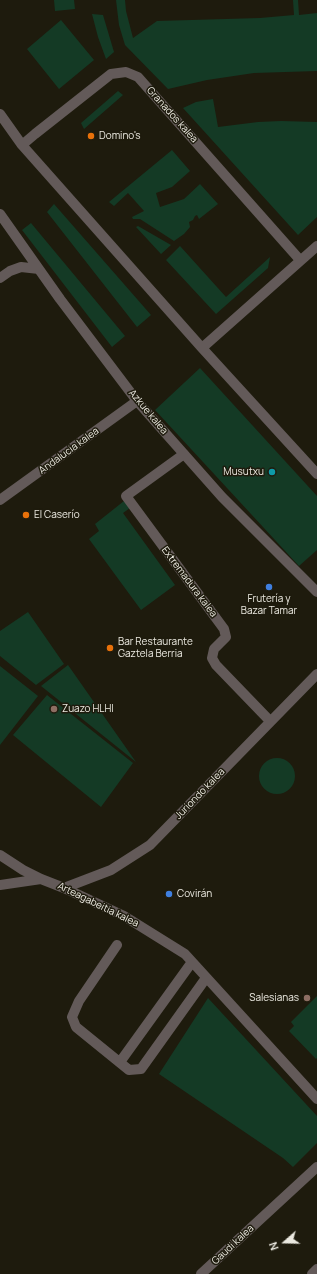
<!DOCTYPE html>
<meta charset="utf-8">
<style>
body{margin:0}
#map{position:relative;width:317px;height:1274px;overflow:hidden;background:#1e1b0d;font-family:Manrope,sans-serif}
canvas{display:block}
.north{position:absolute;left:265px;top:1222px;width:40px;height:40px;-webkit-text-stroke:3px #1e1b0d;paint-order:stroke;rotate:250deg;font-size:11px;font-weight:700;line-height:16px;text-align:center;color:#ebe9e0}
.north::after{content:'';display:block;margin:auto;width:14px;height:18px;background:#ebe9e0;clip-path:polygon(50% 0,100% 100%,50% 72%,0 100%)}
</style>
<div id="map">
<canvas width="317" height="1274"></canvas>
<div class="north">N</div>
</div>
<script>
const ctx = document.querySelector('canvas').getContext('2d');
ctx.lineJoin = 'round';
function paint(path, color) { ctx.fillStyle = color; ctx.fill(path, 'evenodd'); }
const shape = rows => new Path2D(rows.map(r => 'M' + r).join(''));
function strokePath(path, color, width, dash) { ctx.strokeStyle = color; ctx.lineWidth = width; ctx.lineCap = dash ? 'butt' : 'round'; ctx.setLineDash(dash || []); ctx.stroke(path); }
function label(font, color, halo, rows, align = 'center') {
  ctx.font = font + ' Manrope,sans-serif'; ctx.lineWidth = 3; ctx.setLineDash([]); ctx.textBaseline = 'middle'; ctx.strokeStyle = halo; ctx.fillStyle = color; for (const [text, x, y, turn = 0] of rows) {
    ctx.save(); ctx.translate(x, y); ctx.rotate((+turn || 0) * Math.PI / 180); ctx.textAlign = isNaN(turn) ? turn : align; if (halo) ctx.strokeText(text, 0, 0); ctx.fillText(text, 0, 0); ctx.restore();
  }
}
const green = shape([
 [54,0,74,0,75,9,55,11],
 [116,0,125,0,126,11,133,38,157,21,260,18,294,15,293,0,298,0,299,15,317,13,317,71,254,73,207,80,168,89,125,45,119,25],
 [92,14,103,15,114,52,106,59,98,37],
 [61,20,94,60,59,89,27,49],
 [118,91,123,95,84,129,81,123],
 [213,99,218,127,258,122,281,121,317,122,317,217,298,235,183,108,196,102],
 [172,150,190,171,172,187,156,193,160,207,184,199,200,184,218,204,199,219,197,215,195,216,193,220,189,222,190,227,184,234,174,241,140,219,133,219,132,217,144,211,128,193,114,206,109,202],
 [54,204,151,315,137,327,47,212],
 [31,223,125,336,112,347,22,230],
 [138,226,171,245,161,254,136,227],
 [180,246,226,297,270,257,268,268,216,314,166,260],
 [200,368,317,496,317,550,299,566,155,410],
 [124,501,130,508,123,513,175,585,141,610,89,539,99,531,95,524],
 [28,612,64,664,36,685,0,656,0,631],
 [68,665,136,762,41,686],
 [0,666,38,696,0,745],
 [47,695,133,763,101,807,13,735],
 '259 776a18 18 0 1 1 36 0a18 18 0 1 1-36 0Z',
 [317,996,317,1058,316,1059,289,1031,294,1026,291,1022],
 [208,998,317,1116,317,1143,293,1167,283,1158,159,1074]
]);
const minor = shape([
 [0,114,22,145,202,348,317,474],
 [22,145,35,134,111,74,126,72,138,77,300,260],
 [0,214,60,299,137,401,222,497,317,592],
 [0,278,10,271,21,267,39,269],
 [202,348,317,246],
 [184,454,126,496,224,629,226,637,214,649,212,658,216,665,270,721],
 [0,500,137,401],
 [0,855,23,870,41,879,64,888,124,916,185,954,317,1099],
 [0,885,41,879],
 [64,888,111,870,150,845,317,674],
 [117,945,79,1001,72,1017,76,1027,129,1070,141,1069,206,978],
 [120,1062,192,962],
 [317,1269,312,1274,317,1273],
 [201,1274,317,1167]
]);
const markers = [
 [91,136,4,"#e8710a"],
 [272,472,4,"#0f9aa8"],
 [26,515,4,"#e8710a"],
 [269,587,4,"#3f7fe0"],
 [110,648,4,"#e8710a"],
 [54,709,4,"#8d6e63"],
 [169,894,4,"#3f7fe0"],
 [307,998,4,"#8d6e63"]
];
const streetNames = [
 ["Granados kalea",172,115,48],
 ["Azkue kalea",148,412,50],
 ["Andalucia kalea",69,451,-36],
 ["Extremadura kalea",189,582,53],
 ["Juriondo kalea",200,794,-46],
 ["Arteagabeitia kalea",98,905,26],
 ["Gaudi kalea",233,1245,-43]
];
const poiNames = [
 ["Domino's",99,136],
 ["Musutxu",264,472,"right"],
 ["El Caserío",34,515],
 ["Frutería y",269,599,"center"],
 ["Bazar Tamar",269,611,"center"],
 ["Bar Restaurante",118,642],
 ["Gaztela Berria",118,654],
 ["Zuazo HLHI",62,709],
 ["Covirán",177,894],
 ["Salesianas",299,998,"right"]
];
paint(green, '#143a25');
strokePath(minor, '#635a59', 10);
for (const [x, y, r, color] of markers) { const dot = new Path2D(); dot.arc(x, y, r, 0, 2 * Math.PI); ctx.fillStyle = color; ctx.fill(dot); strokePath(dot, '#1e1b0d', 1.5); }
label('10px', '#ebe9e0', '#1e1b0d', streetNames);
label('10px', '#ebe9e0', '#1e1b0d', poiNames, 'left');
</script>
